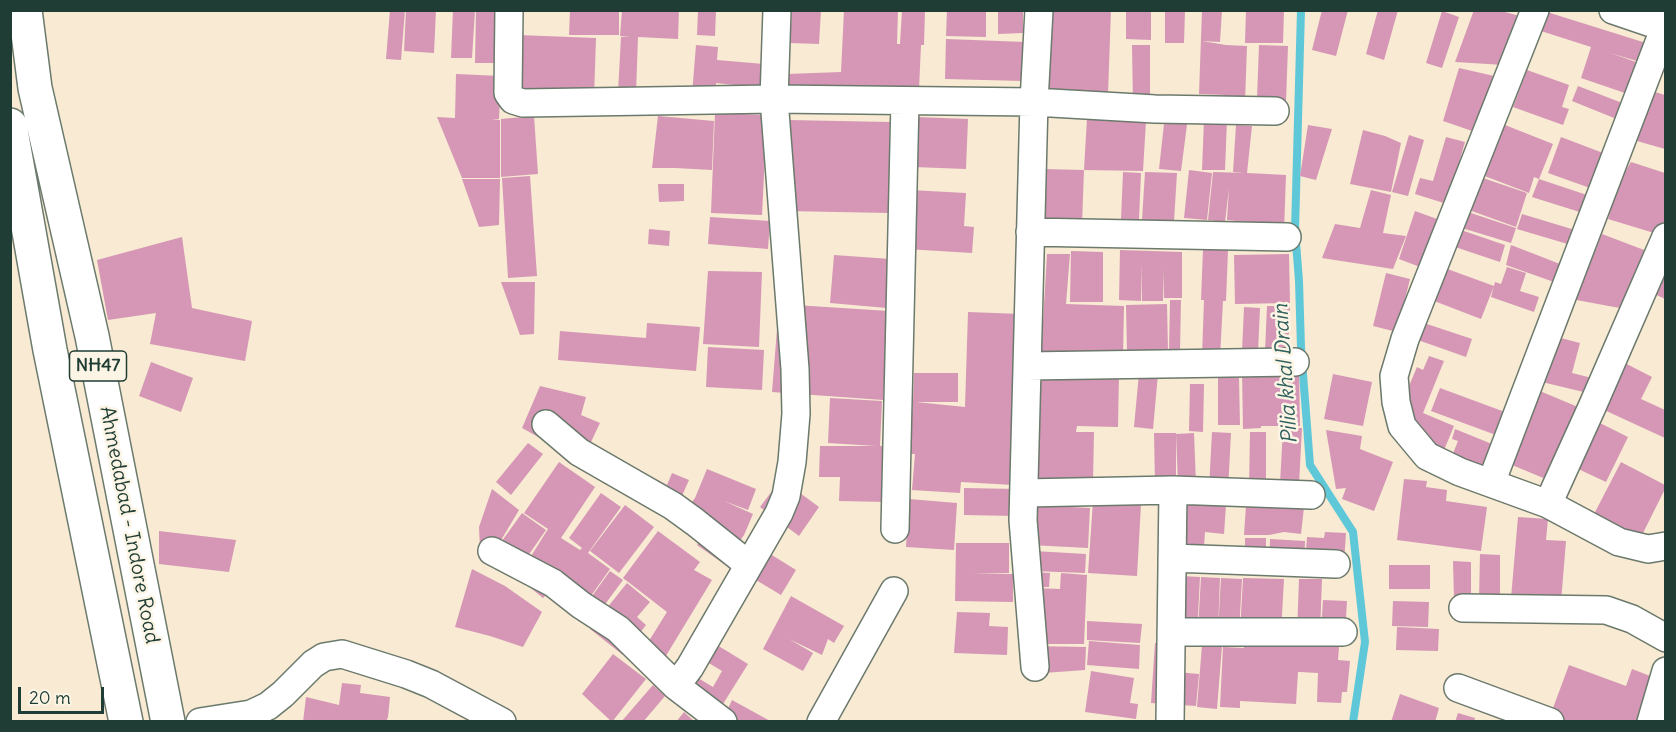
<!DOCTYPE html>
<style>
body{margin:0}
#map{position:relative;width:1676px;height:732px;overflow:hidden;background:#f8ead3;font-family:Delius,sans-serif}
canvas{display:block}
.frame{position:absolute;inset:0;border:12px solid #1f3d34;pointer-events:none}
.scale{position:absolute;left:18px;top:687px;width:86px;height:27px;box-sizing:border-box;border:3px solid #1f3d34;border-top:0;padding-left:8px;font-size:18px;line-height:21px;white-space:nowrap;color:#1f3d34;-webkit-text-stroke:4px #fcf5e5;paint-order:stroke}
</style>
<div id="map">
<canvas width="1676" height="732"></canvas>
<div class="frame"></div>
<div class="scale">20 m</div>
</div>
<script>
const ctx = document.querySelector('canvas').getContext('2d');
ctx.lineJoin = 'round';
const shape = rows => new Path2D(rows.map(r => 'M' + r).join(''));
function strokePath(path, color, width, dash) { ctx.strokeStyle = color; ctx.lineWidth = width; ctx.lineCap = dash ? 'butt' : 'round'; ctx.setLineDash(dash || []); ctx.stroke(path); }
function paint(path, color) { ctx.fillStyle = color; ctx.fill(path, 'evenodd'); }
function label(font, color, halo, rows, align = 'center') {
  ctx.font = font + ' Delius,sans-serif'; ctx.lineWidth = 5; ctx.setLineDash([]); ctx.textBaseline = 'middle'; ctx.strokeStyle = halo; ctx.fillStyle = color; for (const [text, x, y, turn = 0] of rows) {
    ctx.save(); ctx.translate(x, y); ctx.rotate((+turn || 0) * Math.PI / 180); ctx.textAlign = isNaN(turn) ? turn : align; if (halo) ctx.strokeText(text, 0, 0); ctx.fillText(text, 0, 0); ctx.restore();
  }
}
const stream = shape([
 [1301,10,1295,230,1299,281,1301,348,1310,465,1353,532,1365,642,1353,722]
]);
const building = shape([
 [390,10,405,10,401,60,386,59],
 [406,10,436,10,434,53,404,51],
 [453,10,475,10,472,58,451,58],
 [476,10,502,10,502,63,475,63],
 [570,10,619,10,619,35,569,35],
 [622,10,679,10,678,39,638,37,636,93,618,92,621,37,630,37,620,36],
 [698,10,716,10,715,36,697,35],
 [792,10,821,10,819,44,790,43],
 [844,10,898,10,897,44,900,44,902,10,925,10,924,45,921,45,919,89,787,91,787,74,841,72],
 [947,10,986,10,986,37,946,36],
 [998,10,1023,10,1023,33,998,34],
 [1050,10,1111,10,1108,94,1046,91],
 [1126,10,1151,10,1151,40,1126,39],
 [1165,10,1185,10,1184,43,1165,43],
 [1202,10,1222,10,1220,42,1202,41,1226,45,1247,46,1245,102,1224,101,1224,95,1199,94],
 [1246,10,1284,10,1283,43,1245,43],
 [1322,10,1348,10,1336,56,1312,50],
 [1378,10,1398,10,1384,60,1366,54],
 [1474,10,1497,10,1520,16,1504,65,1455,62],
 [1442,11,1459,17,1442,68,1426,63],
 [1547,12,1646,43,1640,62,1610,53,1636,62,1625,93,1581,78,1591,47,1541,31],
 [518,35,596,38,594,97,516,94],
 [946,39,1025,42,1023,81,945,79],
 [696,45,718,47,717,60,764,64,762,88,716,83,715,97,692,95],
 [1132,45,1150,45,1150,104,1133,105],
 [1259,45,1288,46,1286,101,1257,99],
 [1459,68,1494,76,1478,133,1443,121],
 [1527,70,1569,85,1562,107,1569,109,1563,125,1513,107],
 [456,74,501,76,499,119,492,119,500,120,500,178,462,178,437,117,455,118],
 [1578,86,1625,104,1619,120,1572,101],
 [1655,92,1665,95,1665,149,1637,141],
 [715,113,767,115,762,215,711,213],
 [1165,115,1188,117,1181,171,1159,169],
 [534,116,538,174,501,177,501,119],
 [658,116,714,121,712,170,675,168,652,168],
 [916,117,968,119,966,169,914,167],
 [1087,118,1146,121,1143,171,1084,170],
 [1204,119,1227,120,1225,170,1202,170],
 [788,120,890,122,889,213,786,211],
 [1500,123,1553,144,1539,179,1590,196,1586,214,1532,197,1539,179,1534,177,1529,193,1482,175],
 [1236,125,1252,126,1247,173,1286,175,1284,231,1246,230,1246,222,1227,220,1229,188,1225,222,1208,220,1213,172,1244,173,1233,172],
 [1308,125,1332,129,1316,180,1300,176],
 [1363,130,1385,136,1401,143,1391,192,1350,184],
 [1409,135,1424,140,1408,196,1392,192],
 [1446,137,1465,142,1447,204,1415,194,1420,178,1433,181],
 [1561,137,1603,153,1590,188,1548,173],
 [1631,162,1665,173,1665,231,1664,236,1608,219,1620,180],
 [1043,169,1084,170,1082,224,1041,223],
 [1189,170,1212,173,1207,220,1184,218],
 [1123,172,1141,173,1139,220,1121,219],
 [1145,172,1177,173,1174,221,1142,220],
 [530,176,537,276,508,278,502,178],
 [1480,177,1527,193,1516,227,1469,210],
 [462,179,500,179,499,225,479,227],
 [658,184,684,184,684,201,659,202],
 [910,190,966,193,964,226,974,227,972,253,906,249],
 [1371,190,1391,195,1383,233,1406,236,1393,269,1322,258,1335,224,1360,228],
 [1415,211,1437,219,1420,267,1399,259],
 [1468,212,1516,228,1511,243,1462,228],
 [1522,214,1575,230,1571,245,1517,229],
 [710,217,770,221,768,249,708,244],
 [649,229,670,231,669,246,648,244],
 [1461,230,1505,245,1500,262,1455,247],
 [1602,234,1652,253,1646,267,1639,264,1625,309,1571,299,1588,246,1596,249],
 [182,237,192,308,252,321,245,361,150,344,156,313,108,320,97,260],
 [1511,245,1560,264,1554,282,1506,265],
 [1203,249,1228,250,1226,301,1223,301,1220,357,1202,356,1204,300,1201,300],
 [1120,250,1182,252,1182,298,1164,298,1163,270,1163,301,1142,301,1142,263,1141,301,1119,300],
 [1071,251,1103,252,1103,302,1070,302],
 [1665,253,1665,299,1648,291],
 [1047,254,1070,254,1066,304,1124,306,1123,358,1064,361,1063,352,1063,360,1041,357],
 [1289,254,1290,303,1235,304,1234,255],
 [834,255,891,259,887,308,830,303],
 [1442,267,1494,286,1481,319,1429,299],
 [1507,267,1526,273,1520,291,1539,297,1534,312,1491,297,1495,282,1501,284],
 [708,271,762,272,759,347,703,344],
 [1386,273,1410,279,1397,332,1373,326],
 [501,282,535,282,534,334,520,335],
 [1170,300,1181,300,1180,351,1169,351],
 [779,304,889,311,883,400,772,392],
 [1167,304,1168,351,1127,352,1126,305],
 [1267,306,1290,306,1288,352,1265,351],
 [1244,307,1260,308,1258,352,1242,352],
 [968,312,1021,314,1013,485,961,482,960,493,912,490,915,454,908,454,913,402,914,373,958,373,958,402,916,402,965,407],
 [1421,322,1472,339,1466,357,1415,339],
 [647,323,700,327,696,371,558,360,560,331,646,338],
 [1553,336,1580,343,1572,373,1600,380,1596,395,1542,382],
 [708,347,764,350,762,390,706,387],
 [1429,356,1444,361,1423,413,1454,426,1442,455,1407,422,1406,393,1417,367,1423,370],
 [1617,359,1652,377,1641,399,1665,410,1665,438,1602,409],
 [151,362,193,378,181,412,139,396],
 [1299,369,1300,426,1261,426,1261,428,1243,429,1242,371],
 [1040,372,1119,373,1118,427,1077,426,1076,432,1094,432,1093,482,1034,480],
 [1139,373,1158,374,1153,429,1134,427],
 [1333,374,1372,382,1363,426,1324,419],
 [1218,377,1239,378,1240,425,1218,425],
 [1190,384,1204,384,1203,432,1189,431],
 [540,386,586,397,581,415,600,423,582,461,522,428],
 [1440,388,1513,415,1504,438,1431,411],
 [1535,389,1578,407,1548,480,1505,462],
 [830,398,882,401,880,446,887,446,886,502,839,501,840,477,819,477,820,446,876,446,828,443],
 [1594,420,1628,437,1606,482,1572,466],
 [1283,428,1302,428,1299,485,1280,484],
 [1455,429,1497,446,1486,475,1450,461,1458,441,1452,439],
 [1326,430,1362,436,1360,449,1393,462,1374,511,1342,499,1346,488,1336,489],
 [1212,432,1231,433,1228,490,1209,489],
 [1250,432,1266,432,1266,490,1249,490],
 [1154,433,1176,433,1176,484,1155,484],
 [1194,433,1196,484,1178,484,1176,434],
 [528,443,543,454,511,495,496,482],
 [559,462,595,487,561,538,580,550,582,548,569,538,601,493,621,507,588,553,610,569,576,617,546,595,543,598,516,576,528,561,548,529,524,513],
 [1621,462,1665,485,1665,489,1638,543,1592,518],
 [707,469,756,489,748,510,724,501,753,514,744,535,724,564,697,545,709,526,676,523,695,498],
 [672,473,689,480,674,514,660,508,657,514,641,504,656,479,667,485],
 [781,479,819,507,799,536,760,507],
 [1404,479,1427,481,1426,487,1447,490,1446,501,1487,507,1481,551,1397,540],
 [964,488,1017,489,1016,516,964,515],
 [492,489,519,510,494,552,522,513,546,530,516,573,480,549,479,527],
 [909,499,957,503,954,550,906,547],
 [1093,501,1141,504,1137,576,1088,573],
 [1162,501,1226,505,1224,534,1205,532,1203,561,1159,558],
 [625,505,654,527,619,573,590,551],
 [1032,505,1090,508,1088,548,1030,545],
 [1246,506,1304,507,1301,534,1284,532,1269,535,1244,535],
 [1518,517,1548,519,1546,540,1566,541,1561,602,1511,598],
 [159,531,236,540,229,572,159,564],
 [658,531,700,562,694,570,712,580,661,664,642,652,667,612,623,578],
 [1325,532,1346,533,1344,562,1305,565,1307,537,1324,538],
 [1245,538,1266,538,1266,568,1245,568],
 [1270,539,1305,541,1304,570,1269,568],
 [751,542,796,570,781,595,736,568],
 [956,543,1009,543,1009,573,972,574,1013,574,1013,602,955,601],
 [1034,551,1086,554,1085,573,1033,571],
 [1480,554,1500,555,1500,601,1479,601],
 [1453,561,1471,562,1471,599,1454,599],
 [1389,565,1430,565,1430,589,1389,589],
 [472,569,505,586,542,612,523,647,490,636,455,627],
 [610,571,623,580,589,626,577,617],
 [1034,572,1050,573,1049,587,1034,587],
 [1061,573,1087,575,1084,644,1030,644,1034,588,1060,589],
 [1181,576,1200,577,1197,635,1158,632],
 [1201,577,1220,578,1218,631,1198,630],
 [1221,578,1242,579,1239,632,1218,631],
 [1243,578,1284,579,1281,633,1240,632],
 [1299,579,1322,579,1320,633,1297,633],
 [627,583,650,602,637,617,646,625,623,655,590,629],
 [791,596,844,626,834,643,828,639,822,655,789,639,813,653,803,671,763,649],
 [1323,600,1347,601,1345,633,1321,632],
 [1393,601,1429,602,1428,627,1392,626],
 [957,612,990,613,989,626,1008,627,1007,655,954,653],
 [1087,621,1142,624,1140,643,1087,640],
 [1397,627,1439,629,1438,651,1396,650],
 [699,634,748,664,713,720,680,667,713,687,722,671,689,651],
 [1089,641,1140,645,1139,669,1087,665],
 [1244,641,1339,647,1338,660,1350,661,1347,692,1342,692,1341,703,1317,702,1318,673,1300,672,1298,672,1296,704,1240,701,1240,708,1220,707,1223,647,1244,648],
 [1155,643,1179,644,1177,672,1199,674,1196,706,1151,703],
 [1202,645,1222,646,1217,709,1197,707],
 [1030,646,1086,647,1085,670,1030,674],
 [613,654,646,679,612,722,582,694],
 [1569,665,1626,686,1632,669,1658,679,1642,722,1564,722,1550,716],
 [1091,671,1134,678,1130,703,1138,704,1136,719,1085,712],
 [342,683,361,685,360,693,390,697,388,717,386,722,303,722,306,697,339,705],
 [653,685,665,696,643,722,621,722],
 [1400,694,1439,708,1435,722,1391,722],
 [732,700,772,722,739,722,732,718,737,722,717,722,725,715],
 [684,712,695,722,676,722],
 [1458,713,1475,718,1474,722,1455,722]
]);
const street = shape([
 [509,10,508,93,513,100,523,103,774,99,1034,102,1155,109,1275,111],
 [1535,10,1405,339,1394,376,1396,402,1402,426,1427,456,1460,472,1548,504,1619,542,1648,549,1666,546],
 [1613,10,1666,28],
 [1030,232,1287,237],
 [1027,366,1295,362],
 [546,424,579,452,673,506,695,522,749,565],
 [1491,483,1666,24],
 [1024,493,1173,490,1311,495],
 [1548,504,1592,407,1666,237],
 [895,529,905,101],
 [492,551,553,583,581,605,618,629,676,686,690,667,779,513,786,496,792,462,796,414,795,369,774,99,777,10],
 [1172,558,1336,564],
 [1463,608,1606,610,1632,619,1666,638],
 [1171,632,1343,632],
 [1035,667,1023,520,1034,102,1039,10],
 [676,686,723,722],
 [1458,688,1550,722],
 [200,722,251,714,268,706,283,694,313,664,324,657,342,654,406,674,431,684,502,722],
 [821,722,894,591],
 [1170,722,1173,490],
 [1651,722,1666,671]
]);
const highway = shape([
 [25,10,35,88,92,336,168,722],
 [10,125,50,350,126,722]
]);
const shields = [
 [98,366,57]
];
const shieldNames = [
 ["NH47",98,366]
];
const streetNames = [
 ["Ahmedabad - Indore Road",129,525,79]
];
const waterNames = [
 ["Pilia khal Drain",1286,374,-94]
];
strokePath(stream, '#5ec8d9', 8);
paint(building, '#d597b5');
strokePath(street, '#6b7a6c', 30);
strokePath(highway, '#6b7a6c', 36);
strokePath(street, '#fff', 27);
strokePath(highway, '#fff', 33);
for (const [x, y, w] of shields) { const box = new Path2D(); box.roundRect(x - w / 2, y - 15, w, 30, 4.5); ctx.fillStyle = '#fcf5e5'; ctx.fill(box); strokePath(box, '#1f3d34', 1.5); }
label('bold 18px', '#1f3d34', null, shieldNames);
label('20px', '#1f3d34', '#fcf5e5', streetNames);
label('italic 21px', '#2f605d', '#fcf5e5', waterNames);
</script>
